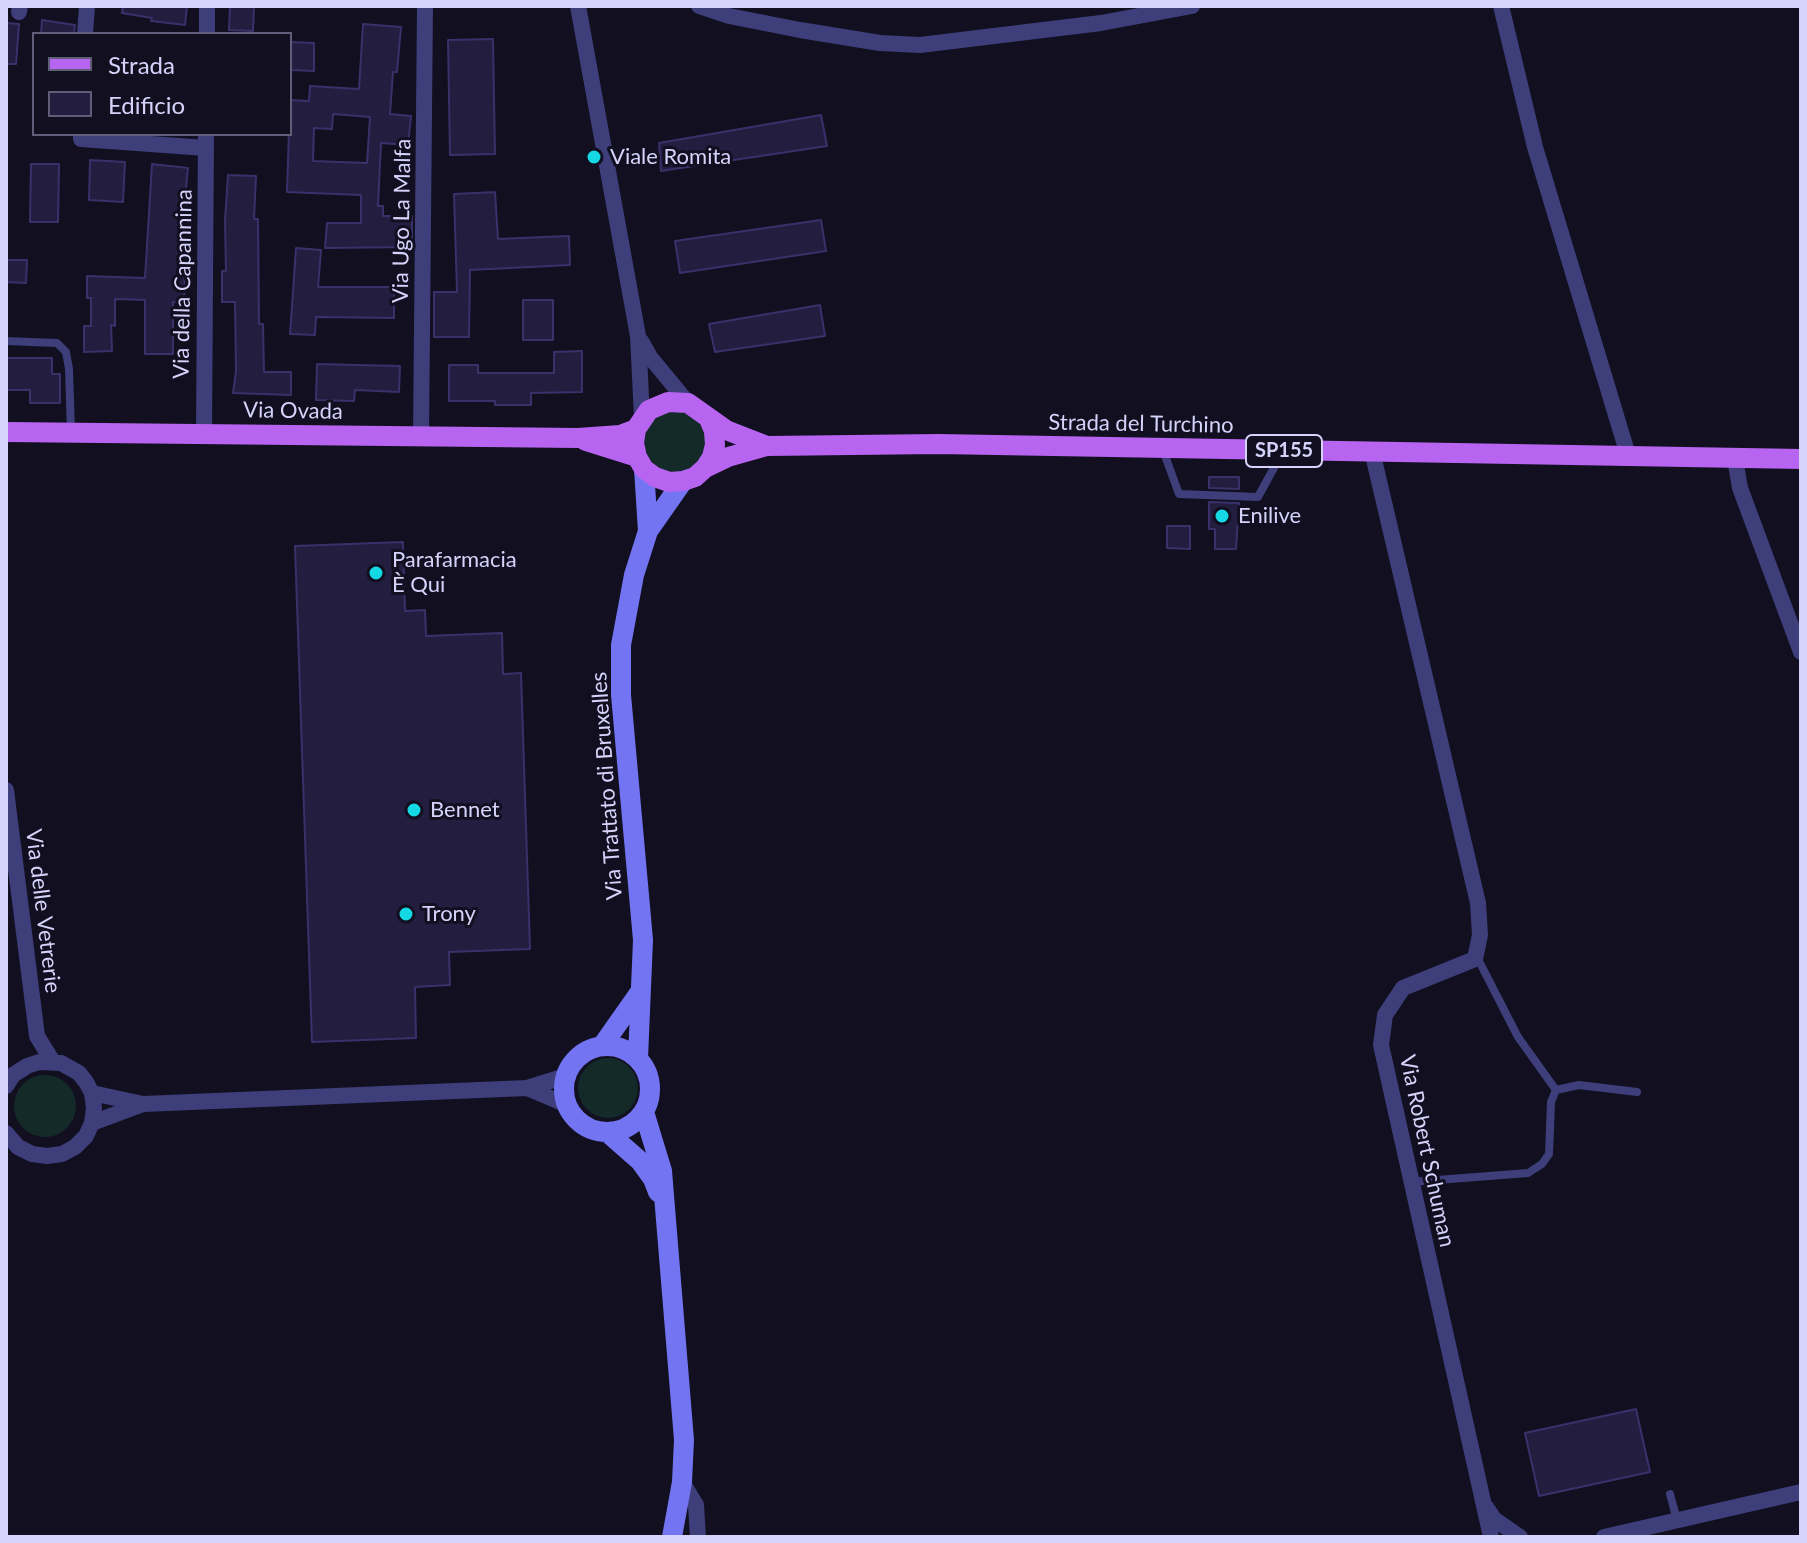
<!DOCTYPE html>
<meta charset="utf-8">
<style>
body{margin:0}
#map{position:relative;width:1807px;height:1543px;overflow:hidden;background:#110f20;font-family:Lato,sans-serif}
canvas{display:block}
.frame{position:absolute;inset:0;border:8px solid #d6d3fb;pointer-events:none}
.legend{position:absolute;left:32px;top:32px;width:260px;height:104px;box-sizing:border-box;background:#110f20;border:2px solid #605d78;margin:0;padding:10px 14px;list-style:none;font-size:24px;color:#d6d3fb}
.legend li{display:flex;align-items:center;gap:16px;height:40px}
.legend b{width:40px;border:2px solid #605d78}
</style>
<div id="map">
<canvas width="1807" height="1543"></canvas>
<div class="frame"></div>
<ul class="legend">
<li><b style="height:10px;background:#b764f1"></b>Strada</li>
<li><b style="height:22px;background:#231d40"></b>Edificio</li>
</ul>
</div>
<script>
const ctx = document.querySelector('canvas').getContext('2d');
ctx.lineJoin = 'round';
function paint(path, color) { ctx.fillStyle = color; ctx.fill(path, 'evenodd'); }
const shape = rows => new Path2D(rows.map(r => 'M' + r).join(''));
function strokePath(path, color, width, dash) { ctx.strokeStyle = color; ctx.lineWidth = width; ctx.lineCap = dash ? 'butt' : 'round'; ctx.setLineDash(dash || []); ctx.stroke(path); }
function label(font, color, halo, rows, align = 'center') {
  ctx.font = font + ' Lato,sans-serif'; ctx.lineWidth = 6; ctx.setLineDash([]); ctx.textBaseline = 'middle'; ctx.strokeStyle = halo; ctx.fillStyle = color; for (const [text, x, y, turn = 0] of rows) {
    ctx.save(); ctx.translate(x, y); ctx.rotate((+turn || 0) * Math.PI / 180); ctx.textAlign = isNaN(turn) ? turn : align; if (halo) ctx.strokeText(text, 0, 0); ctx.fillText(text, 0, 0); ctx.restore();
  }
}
const green = shape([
 '644 441a31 31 0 1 1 62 0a31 31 0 1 1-62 0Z',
 '578 1088a30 30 0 1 1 60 0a30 30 0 1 1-60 0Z',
 '14 1106a31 31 0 1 1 62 0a31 31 0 1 1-62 0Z'
]);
const building = shape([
 [123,6,187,6,185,25,151,21,152,18,122,13,123,6],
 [230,6,254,6,253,31,229,30,230,6],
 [42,20,75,25,74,34,41,34,42,20],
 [6,23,19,24,16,64,6,64,6,23],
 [363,24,401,27,397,72,393,72,390,114,411,116,408,145,381,143,378,206,383,206,383,216,412,216,412,247,325,248,327,223,361,223,361,195,287,192,290,100,309,101,310,86,359,89,363,24],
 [333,114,370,117,367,163,313,161,314,128,332,129,333,114],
 [493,39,495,154,450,155,448,40,493,39],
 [290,42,314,43,314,71,290,70,290,42],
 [821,115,827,146,661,171,659,143,821,115],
 [90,160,125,162,123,202,89,200,90,160],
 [31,164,59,164,58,222,30,222,31,164],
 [152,164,188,168,185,198,182,198,180,272,185,272,184,303,173,302,173,354,145,354,145,300,115,299,115,326,111,325,112,351,84,352,84,326,91,326,91,298,87,298,87,276,145,278,152,164],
 [228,175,256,176,254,219,258,219,259,324,263,324,264,372,291,372,291,395,233,393,236,371,235,302,222,302,222,271,226,271,225,220,228,175],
 [495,192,498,239,569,236,570,265,470,270,469,337,434,337,434,292,457,292,454,194,495,192],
 [821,220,826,251,680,273,675,241,821,220],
 [296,248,321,250,318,287,394,287,394,318,316,317,315,335,290,334,296,248],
 [6,260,27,260,26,283,6,282,6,260],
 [523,300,553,300,553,340,523,340,523,300],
 [820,305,825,336,715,352,709,324,820,305],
 [582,351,582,392,531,393,531,405,495,405,495,401,449,401,449,365,478,365,478,373,554,373,554,352,582,351],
 [6,358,52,358,52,374,60,374,60,403,30,403,30,390,6,390,6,358],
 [317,364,400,366,399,392,355,390,354,401,316,400,317,364],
 [1209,477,1239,477,1239,489,1209,488,1209,477],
 [1209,502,1239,503,1236,549,1215,549,1215,529,1209,529,1209,502],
 [1167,526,1190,526,1190,549,1167,548,1167,526],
 [403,542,405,611,425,610,426,636,502,633,503,674,521,673,530,949,449,952,450,985,415,987,416,1038,312,1042,295,546,403,542],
 [1636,1409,1650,1472,1539,1496,1525,1433,1636,1409]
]);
const lane = shape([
 [6,341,57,343,66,352,69,369,71,432],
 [1163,450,1179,494,1258,497,1282,453],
 [1475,959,1479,961,1518,1037,1556,1090],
 [1411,1182,1528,1173,1542,1164,1549,1154,1551,1102,1556,1090,1579,1085,1637,1092],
 [1670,1494,1677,1520]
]);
const street = shape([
 [578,6,638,336,642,417],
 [699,6,729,16,800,30,880,43,920,45,1101,23,1192,6],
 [1501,6,1535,147,1628,455],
 [19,12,20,6],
 [85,34,87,6],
 [207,34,207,6],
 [81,134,81,139,206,148],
 [641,341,650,357,688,403],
 [204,434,206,134],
 [421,436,425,6],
 [1372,451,1478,903,1480,935,1475,959,1403,988,1385,1015,1381,1045,1491,1537],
 [1735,459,1740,488,1801,652],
 [6,790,37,1036,53,1062],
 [6,1086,13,1075,27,1066,39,1062,61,1063,79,1073,86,1082,92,1093,94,1108,92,1123,86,1136,75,1147,62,1154,47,1156,32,1154,18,1147,6,1133],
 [527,1088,567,1105],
 [92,1093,143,1104,527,1088,566,1076],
 [92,1123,143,1104],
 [682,1482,696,1505,698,1537],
 [1486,1507,1494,1519,1520,1537],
 [1604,1537,1801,1492]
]);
const secondary = shape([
 [644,469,648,531],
 '564 1089a43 43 0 1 1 86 0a43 43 0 1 1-86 0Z',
 [602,1046,640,992],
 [638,1058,643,940,621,695,621,645,634,575,648,531,683,481],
 [644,1112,662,1171,684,1440,682,1482,672,1537],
 [607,1132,640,1161,653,1179,658,1192]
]);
const primary = shape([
 [709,419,714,431,715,445,712,457,705,468,695,477,683,481,669,482,655,477,644,469,637,457,634,443,636,429,649,410,668,402,688,403,726,430,767,446],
 [6,432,578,438,620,435,636,429],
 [586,441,637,457],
 [705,468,728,457,767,446,938,444,1801,459]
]);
const markers = [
 [594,157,8,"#15d8e5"],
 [1222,516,8,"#15d8e5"],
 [376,573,8,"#15d8e5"],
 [414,810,8,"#15d8e5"],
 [406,914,8,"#15d8e5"]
];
const shields = [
 [1284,451,76]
];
const shieldNames = [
 ["SP155",1284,451]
];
const poiNames = [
 ["Viale Romita",610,157],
 ["Enilive",1238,516],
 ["Parafarmacia",392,560],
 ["È Qui",392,585],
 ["Bennet",430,810],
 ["Trony",422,914]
];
const streetNames = [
 ["Via Ugo La Malfa",402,221,-89],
 ["Via della Capannina",183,284,-89],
 ["Via Ovada",293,411,1],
 ["Strada del Turchino",1141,424,1],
 ["Via Trattato di Bruxelles",607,786,-94],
 ["Via delle Vetrerie",43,911,83],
 ["Via Robert Schuman",1427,1151,78]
];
paint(green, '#132a28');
paint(building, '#231d40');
strokePath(building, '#3a316a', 2);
strokePath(lane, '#3e3e7b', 8);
strokePath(street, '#3e3e7b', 16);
strokePath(secondary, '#7274f2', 20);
strokePath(primary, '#b764f1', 20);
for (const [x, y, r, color] of markers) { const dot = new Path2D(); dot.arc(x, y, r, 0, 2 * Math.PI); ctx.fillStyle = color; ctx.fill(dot); strokePath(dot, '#110f20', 3); }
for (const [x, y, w] of shields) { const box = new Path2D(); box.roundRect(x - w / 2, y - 16, w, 32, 6); ctx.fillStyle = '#110f20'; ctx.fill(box); strokePath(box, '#d6d3fb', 2); }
label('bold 20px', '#d6d3fb', null, shieldNames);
label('22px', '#d6d3fb', '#110f20', poiNames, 'left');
label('22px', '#d6d3fb', '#110f20', streetNames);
</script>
